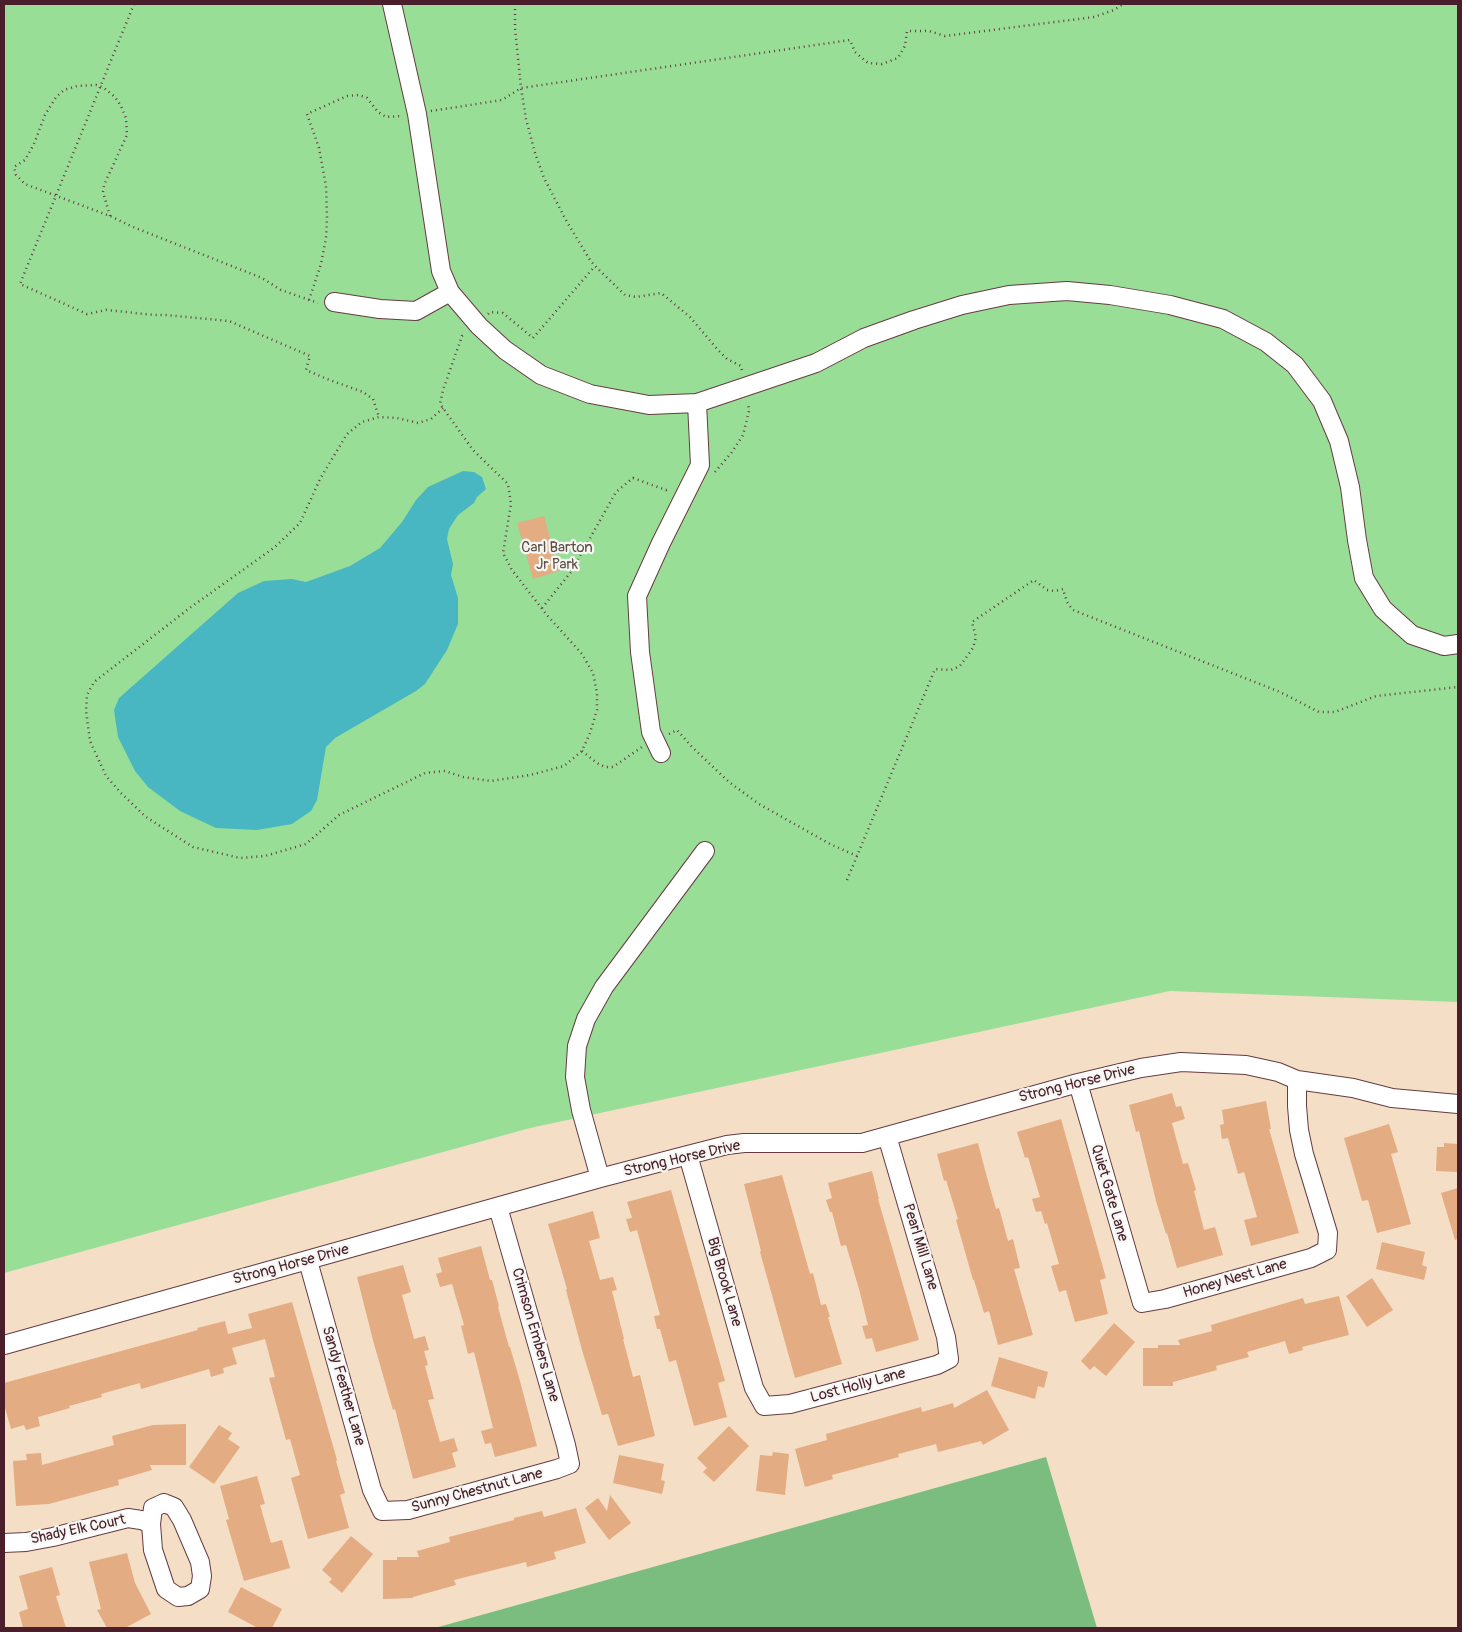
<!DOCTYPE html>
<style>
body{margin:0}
#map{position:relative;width:1462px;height:1632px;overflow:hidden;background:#f4dec5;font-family:Pangolin,sans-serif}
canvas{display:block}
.frame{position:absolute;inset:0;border:5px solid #4a1f2b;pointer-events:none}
</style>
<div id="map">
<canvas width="1462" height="1632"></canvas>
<div class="frame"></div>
</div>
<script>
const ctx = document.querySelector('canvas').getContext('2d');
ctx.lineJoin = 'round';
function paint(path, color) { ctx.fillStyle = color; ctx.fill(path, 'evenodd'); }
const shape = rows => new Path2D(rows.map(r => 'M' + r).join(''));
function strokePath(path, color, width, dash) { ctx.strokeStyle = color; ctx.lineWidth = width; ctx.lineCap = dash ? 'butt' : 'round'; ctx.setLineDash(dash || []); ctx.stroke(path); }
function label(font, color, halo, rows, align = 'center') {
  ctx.font = font + ' Pangolin,sans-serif'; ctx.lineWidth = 4.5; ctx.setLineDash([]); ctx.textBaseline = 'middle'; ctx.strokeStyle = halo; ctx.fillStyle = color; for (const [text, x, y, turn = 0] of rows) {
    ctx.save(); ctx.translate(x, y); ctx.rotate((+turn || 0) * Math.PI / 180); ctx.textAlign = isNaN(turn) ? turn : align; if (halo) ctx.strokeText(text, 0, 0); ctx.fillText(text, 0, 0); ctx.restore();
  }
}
const green = shape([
 [4,4,1458,4,1458,1002,1170,991,530,1128,4,1273]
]);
const forest = shape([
 [1046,1457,1097,1628,435,1628]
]);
const water = shape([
 [463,471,474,472,482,477,486,489,477,497,474,503,458,515,449,529,447,539,453,564,451,575,458,598,458,624,447,650,425,684,416,691,335,738,326,747,317,800,311,811,292,824,257,830,216,828,180,811,148,787,135,771,118,737,114,710,119,698,238,593,264,581,292,579,306,582,350,566,380,548,402,522,416,500,428,487]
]);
const building = shape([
 [544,516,559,571,533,579,517,523],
 [1172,1093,1176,1107,1181,1106,1185,1119,1172,1123,1183,1164,1188,1163,1196,1190,1194,1191,1204,1230,1215,1227,1223,1255,1177,1268,1167,1233,1166,1234,1156,1201,1139,1131,1136,1132,1129,1105],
 [1266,1101,1271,1129,1269,1129,1299,1233,1251,1246,1244,1220,1257,1217,1244,1172,1238,1174,1228,1138,1222,1139,1220,1125,1224,1124,1222,1110],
 [1061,1119,1106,1278,1100,1280,1108,1314,1075,1322,1066,1290,1059,1292,1051,1266,1059,1264,1047,1223,1045,1224,1041,1211,1036,1212,1032,1199,1040,1197,1028,1157,1025,1158,1017,1132],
 [1389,1124,1398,1152,1391,1154,1411,1224,1377,1233,1368,1200,1362,1201,1344,1138],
 [978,1143,985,1170,996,1209,999,1208,1008,1241,1013,1239,1020,1268,1014,1269,1033,1335,998,1345,989,1311,984,1313,974,1280,973,1280,956,1220,958,1219,946,1180,944,1181,937,1154],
 [1444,1143,1458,1144,1458,1172,1436,1171,1437,1147,1444,1147],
 [872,1171,879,1199,878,1199,919,1340,876,1352,872,1338,866,1339,862,1326,868,1325,859,1289,846,1245,841,1246,832,1212,830,1212,826,1200,832,1198,828,1183],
 [782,1175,810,1274,813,1273,821,1305,826,1304,830,1317,828,1317,842,1364,795,1378,760,1252,761,1251,744,1184],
 [1458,1188,1458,1239,1455,1240,1441,1193],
 [671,1190,725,1381,718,1383,727,1417,694,1426,676,1360,669,1362,660,1329,657,1329,654,1316,660,1315,637,1230,630,1232,626,1219,632,1218,627,1202],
 [593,1211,600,1238,589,1241,600,1280,613,1277,617,1290,612,1291,624,1339,623,1339,633,1377,640,1375,655,1436,618,1446,608,1414,602,1415,582,1350,566,1290,567,1289,548,1224],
 [1382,1242,1425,1252,1422,1265,1427,1267,1424,1280,1376,1269],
 [481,1246,490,1280,492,1280,499,1306,498,1307,509,1347,510,1347,520,1381,537,1446,495,1457,491,1443,485,1444,481,1431,493,1428,474,1352,468,1354,461,1326,464,1325,452,1284,440,1287,436,1274,442,1272,438,1258],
 [403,1265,411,1292,402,1295,414,1339,425,1336,429,1350,424,1351,428,1365,425,1366,434,1399,428,1400,440,1442,454,1438,458,1451,452,1453,456,1467,413,1479,395,1409,393,1410,374,1344,357,1277],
 [1372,1278,1393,1310,1367,1327,1346,1296],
 [1339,1296,1349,1335,1302,1347,1303,1350,1289,1354,1285,1341,1247,1352,1249,1357,1216,1366,1217,1370,1173,1382,1173,1386,1143,1386,1143,1348,1158,1348,1158,1345,1180,1345,1178,1340,1212,1331,1211,1325,1303,1298,1305,1304],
 [292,1302,337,1460,336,1461,345,1493,340,1495,349,1528,308,1539,291,1478,300,1475,290,1439,286,1440,269,1378,275,1377,265,1339,232,1348,237,1364,223,1368,224,1373,211,1377,209,1369,141,1389,140,1383,101,1394,102,1397,69,1406,70,1408,38,1417,40,1426,26,1430,24,1425,11,1429,4,1404,4,1383,198,1330,197,1328,225,1321,228,1334,252,1328,248,1314],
 [1114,1323,1135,1342,1106,1376,1094,1366,1090,1370,1081,1361],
 [999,1357,1048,1372,1044,1388,1038,1386,1035,1399,991,1386],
 [987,1390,1009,1430,983,1445,981,1441,938,1452,936,1444,898,1454,899,1457,832,1475,833,1479,805,1487,795,1449,827,1440,826,1434,921,1407,922,1412,953,1403,954,1408],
 [186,1424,186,1465,150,1465,152,1470,118,1480,119,1485,49,1504,16,1506,13,1461,27,1460,26,1454,41,1453,42,1465,114,1445,112,1436,153,1425],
 [219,1425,232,1433,228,1439,240,1447,214,1484,189,1467],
 [729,1426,749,1446,714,1482,703,1472,707,1468,697,1458],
 [773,1452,789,1454,785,1495,756,1491,760,1455,772,1456],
 [619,1455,664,1464,661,1480,665,1481,662,1494,613,1483],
 [257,1476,265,1504,260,1505,271,1543,282,1540,290,1568,244,1581,226,1520,229,1519,220,1486],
 [610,1495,631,1523,609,1540,585,1508,598,1498,607,1511],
 [576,1508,586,1543,554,1552,556,1559,527,1567,526,1562,454,1580,456,1585,413,1597,413,1598,383,1599,383,1560,397,1560,397,1557,419,1557,417,1551,450,1542,449,1537,514,1520,514,1518,542,1511,544,1517],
 [351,1536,373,1554,342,1593,329,1582,332,1579,322,1570],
 [127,1553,135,1583,151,1614,125,1628,107,1628,97,1610,101,1609,89,1562],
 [52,1567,60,1595,56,1596,66,1628,23,1628,19,1612,28,1609,19,1576],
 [241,1587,282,1609,272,1628,258,1628,228,1612]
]);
const path = shape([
 [134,4,20,284,87,314,106,310,155,315,166,315,229,321,310,356,306,370,327,379,363,392,373,399,379,417],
 [515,4,515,28,521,88,526,119,535,153,544,178,567,222,590,260,595,266,625,295,636,297,661,293,690,317,718,350,727,359,741,366,742,371],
 [431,111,502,100,521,88,850,40,855,52,868,63,882,64,898,58,905,46,907,31,929,31,945,36,1094,17,1114,10,1123,4],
 [110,216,103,192,104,185,127,135,126,118,121,106,115,97,104,88,96,85,77,86,64,90,56,97,45,115,34,144,25,160,14,167,16,175,25,184,110,216,133,227,262,278,281,290,318,303],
 [309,300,321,264,326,238,327,218,326,186,319,148,307,114,347,96,359,95,367,98,378,112,386,117,401,116],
 [488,314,490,312,503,313,533,338,595,266],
 [443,408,431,419,418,423,397,418,379,417,362,422,347,434,320,479,300,523,275,547,191,607,94,682,87,695,86,711,90,741,106,776,121,793,146,817,193,847,240,858,265,856,306,844,339,815,425,773,445,771,463,777,491,781,530,775,564,766,582,751,590,733,597,710,597,693,593,673,582,654,546,614,512,570,503,553,511,504,508,484,473,450,443,408,440,404,443,390,462,336,465,334],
 [715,472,732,452,743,435,749,411,748,403],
 [542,608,571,572,616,492,633,478,666,490,670,489],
 [669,734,677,730,692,747,729,782,759,804,830,844,857,856],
 [582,751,597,763,605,767,613,767,642,747],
 [847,880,935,669,951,670,960,666,973,648,976,637,972,622,1034,580,1047,590,1055,591,1063,589,1067,602,1073,610,1280,692,1319,712,1335,712,1376,696,1458,687]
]);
const minor = shape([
 [392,4,417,114,441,271,450,292,479,326,505,350,541,375,590,394,649,405,697,403,816,363,864,338,914,320,962,305,1009,295,1067,291,1110,295,1170,305,1223,319,1266,342,1295,365,1322,401,1339,441,1350,487,1357,540,1364,578,1383,609,1412,635,1444,646,1458,644],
 [334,302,380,309,416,311,450,292],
 [661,753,651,732,640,652,637,596,661,543,700,465,697,403],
 [1078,1083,1142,1303,1165,1299,1311,1258,1327,1250,1328,1233,1304,1154,1299,1130,1297,1106,1297,1080],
 [688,1155,754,1388,764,1406,790,1404,937,1365,949,1359,946,1337,887,1136],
 [600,1178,581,1110,575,1077,577,1046,586,1019,604,987,705,851],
 [308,1261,372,1490,382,1511,408,1510,557,1469,570,1464,566,1445,498,1207],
 [4,1345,600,1178,688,1155,727,1145,744,1143,862,1143,1078,1083,1141,1068,1181,1062,1246,1065,1278,1072,1297,1080,1353,1088,1392,1098,1458,1104],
 [164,1503,174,1507,182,1520,200,1562,202,1576,200,1589,188,1596,178,1597,166,1589,153,1550,151,1524,153,1508,164,1503],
 [4,1543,26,1542,53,1537,128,1518,141,1520,151,1524]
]);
const parkNames = [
 ["Carl Barton",557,548],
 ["Jr Park",557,565]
];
const streetNames = [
 ["Strong Horse Drive",1077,1084,-14],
 ["Strong Horse Drive",682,1159,-13],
 ["Quiet Gate Lane",1109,1193,74],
 ["Pearl Mill Lane",920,1247,73],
 ["Strong Horse Drive",291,1265,-15],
 ["Honey Nest Lane",1235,1279,-16],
 ["Big Brook Lane",724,1282,74],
 ["Crimson Embers Lane",535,1335,74],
 ["Sandy Feather Lane",343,1386,74],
 ["Lost Holly Lane",858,1386,-15],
 ["Sunny Chestnut Lane",477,1491,-15],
 ["Shady Elk Court",78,1530,-12]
];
paint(green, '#99de96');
paint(forest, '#7abd7f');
paint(water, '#48b7c1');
paint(building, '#e4ac82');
strokePath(minor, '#643c42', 20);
strokePath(path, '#643c42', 2.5, [1, 4]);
strokePath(minor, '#fff', 18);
label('15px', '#5e4f46', '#f6f6f2', parkNames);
label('15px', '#4a1f2b', '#f6f6f2', streetNames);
</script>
